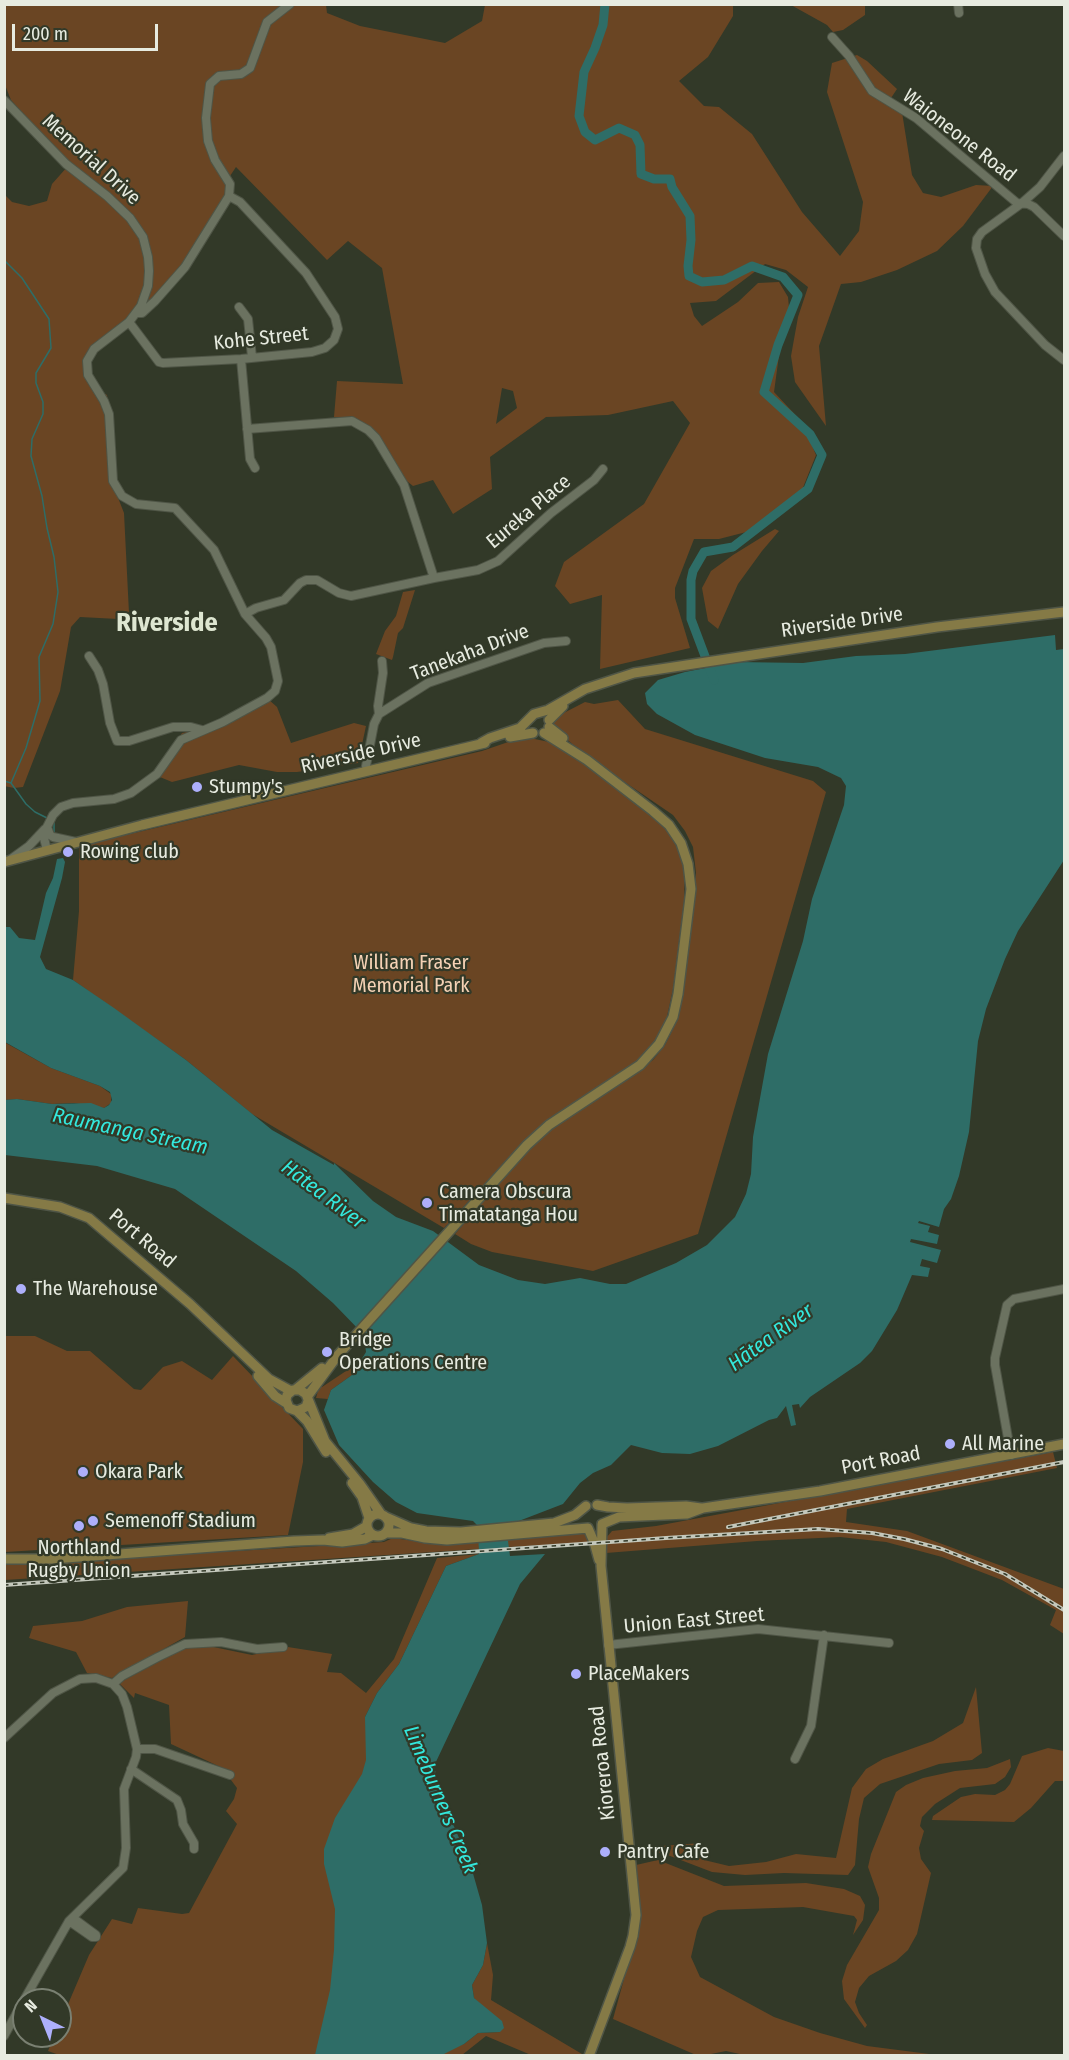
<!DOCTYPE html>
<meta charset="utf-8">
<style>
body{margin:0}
#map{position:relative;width:1069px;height:2060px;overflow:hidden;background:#323928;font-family:"Fira Sans Condensed",sans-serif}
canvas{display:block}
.frame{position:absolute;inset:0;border:6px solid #e7ebe0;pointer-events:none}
.north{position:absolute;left:12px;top:1988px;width:60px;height:60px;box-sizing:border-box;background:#323928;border:2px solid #7a8072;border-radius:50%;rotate:317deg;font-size:16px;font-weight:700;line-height:24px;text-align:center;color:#e7ebe0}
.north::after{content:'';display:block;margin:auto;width:21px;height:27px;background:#adaffb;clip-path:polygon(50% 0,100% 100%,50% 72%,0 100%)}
.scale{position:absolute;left:12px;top:24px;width:146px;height:27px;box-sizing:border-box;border:3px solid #e7ebe0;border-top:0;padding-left:8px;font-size:18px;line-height:21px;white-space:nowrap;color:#e7ebe0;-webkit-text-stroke:4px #323928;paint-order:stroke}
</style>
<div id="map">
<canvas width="1069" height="2060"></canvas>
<div class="frame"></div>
<div class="north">N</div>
<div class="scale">200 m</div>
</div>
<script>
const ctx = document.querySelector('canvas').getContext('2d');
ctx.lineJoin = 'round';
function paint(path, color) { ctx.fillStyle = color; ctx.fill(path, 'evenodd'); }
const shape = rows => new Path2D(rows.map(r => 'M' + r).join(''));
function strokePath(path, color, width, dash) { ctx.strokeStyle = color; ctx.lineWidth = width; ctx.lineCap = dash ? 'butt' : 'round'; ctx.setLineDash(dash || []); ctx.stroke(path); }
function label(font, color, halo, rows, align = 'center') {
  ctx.font = font + ' "Fira Sans Condensed",sans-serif'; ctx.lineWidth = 4.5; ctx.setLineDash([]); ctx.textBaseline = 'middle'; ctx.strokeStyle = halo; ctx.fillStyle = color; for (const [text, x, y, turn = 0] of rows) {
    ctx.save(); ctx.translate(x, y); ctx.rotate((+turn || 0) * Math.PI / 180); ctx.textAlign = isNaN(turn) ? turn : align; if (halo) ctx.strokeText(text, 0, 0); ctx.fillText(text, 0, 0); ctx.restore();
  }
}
const green = shape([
 [5,4,326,5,327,13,360,26,445,43,482,21,485,5,733,5,733,16,708,57,679,81,704,106,719,107,752,134,802,212,840,256,859,231,863,202,827,92,832,63,857,55,867,61,897,89,891,98,901,106,912,175,923,193,941,197,976,185,993,186,963,226,937,251,897,270,861,282,841,284,819,346,826,426,795,382,791,356,798,317,808,287,786,270,765,264,716,301,690,303,694,316,702,326,738,302,758,283,779,282,788,297,790,318,780,348,774,392,802,422,816,455,802,490,758,529,719,539,694,539,675,588,675,598,690,648,600,669,602,595,570,604,555,586,564,562,644,504,690,423,673,401,608,415,546,417,490,457,492,489,453,514,433,480,413,486,403,478,380,442,353,418,334,417,337,381,403,384,382,268,348,241,327,260,236,167,228,179,230,194,186,266,154,302,87,356,91,385,107,395,112,430,111,480,124,513,129,613,118,619,80,617,71,627,60,691,23,787,14,788,4,786,4,194,12,202,29,206,47,201,52,184,68,166,11,100,5,85],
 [502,388,513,391,517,408,496,424],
 [791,5,863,5,865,6,865,15,843,30,833,32,827,25],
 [775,529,779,531,762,551,738,584,718,629,708,621,702,588,711,571,733,555],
 [415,590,403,628,398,633,393,657,392,660,376,654,385,631,396,616,403,592],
 [268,699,277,707,291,743,354,723,366,726,358,763,297,772,277,772,239,765,172,782,155,775,182,733,203,729],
 [618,700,645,729,813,781,826,792,698,1234,593,1271,492,1252,471,1244,455,1234,531,1146,559,1124,653,1060,665,1045,673,1029,685,972,696,873,693,847,685,831,673,815,588,757,552,727,552,719,585,702,594,704],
 [530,738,554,743,667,821,685,861,684,901,673,989,666,1021,649,1051,634,1064,559,1113,533,1134,510,1158,509,1157,444,1228,252,1114,186,1060,73,980,79,911,79,846,482,751,514,740],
 [4,1042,51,1068,100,1086,111,1094,111,1103,104,1108,74,1103,52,1104,17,1099,5,1100],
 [5,1336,35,1336,67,1351,90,1351,134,1389,141,1390,163,1367,182,1361,212,1380,233,1356,303,1429,303,1462,288,1535,5,1552],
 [353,1362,358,1365,352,1375,331,1390,328,1399,316,1398,319,1387,322,1387,346,1371],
 [1053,1452,1057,1468,847,1509,846,1522,907,1531,1064,1589,1064,1634,1050,1625,1056,1610,1002,1580,942,1557,886,1542,840,1537,757,1541,606,1553,606,1538,612,1531,656,1526],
 [580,1532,589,1536,593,1542,508,1547,508,1540],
 [393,1538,422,1542,479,1542,479,1549,5,1580,5,1565,369,1543,384,1542],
 [479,1554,446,1566,399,1664,377,1693,365,1717,385,1751,355,2055,62,2056,48,2051,54,2036,60,2036,60,2023,89,1955,112,1919,132,1924,138,1908,182,1914,189,1913,237,1824,226,1811,234,1799,237,1788,231,1780,229,1771,171,1744,169,1705,135,1693,134,1698,119,1683,184,1648,199,1644,252,1655,288,1647,332,1654,327,1672,341,1673,366,1693,394,1659,437,1558],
 [188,1601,185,1637,112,1678,87,1673,76,1652,29,1638,33,1626,82,1621,127,1607],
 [976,1687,982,1753,972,1760,939,1764,880,1784,864,1798,859,1819,855,1865,848,1875,784,1873,745,1875,712,1872,665,1854,634,1848,701,1843,704,1860,729,1866,766,1862,796,1854,836,1858,852,1788,866,1769,883,1759,933,1741,963,1723],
 [1048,1748,1064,1751,1064,1781,1055,1781,1031,1808,1014,1822,932,1820,933,1816,961,1797,975,1794,995,1795,1005,1790,1010,1784,1022,1756],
 [1010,1759,1011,1767,1005,1777,995,1784,960,1788,935,1804,922,1817,920,1826,924,1831,919,1848,921,1859,931,1873,917,1934,908,1950,896,1961,869,1976,859,1988,855,2002,859,2013,867,2025,865,2028,844,1999,842,1981,847,1965,879,1910,879,1898,868,1867,871,1854,896,1792,906,1785,923,1778,955,1771,987,1768],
 [658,1860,724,1886,806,1883,844,1889,860,1896,865,1905,863,1920,853,1935,857,1920,854,1916,803,1907,718,1910,703,1917,697,1931,691,1957,700,1977,774,2017,820,2033,867,2046,937,2055,749,2056,726,2051,706,2055,696,2055,613,2019,641,1917,636,1865],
 [487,1943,493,1975,491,2000,582,2054,581,2056,531,2055,486,2036,462,2055,421,2056,464,2044,478,2033,500,2032,474,1998,472,1985,483,1965]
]);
const water = shape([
 [1055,635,1056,650,1064,649,1064,860,1018,931,1005,959,986,1009,978,1041,969,1132,959,1176,951,1199,944,1209,939,1227,919,1221,918,1223,930,1226,928,1232,939,1235,937,1244,911,1239,910,1242,941,1250,937,1263,922,1259,920,1266,930,1268,928,1277,912,1275,897,1310,872,1351,860,1363,810,1397,800,1408,799,1404,792,1405,796,1425,791,1426,786,1406,777,1418,769,1420,718,1446,690,1454,662,1453,631,1445,611,1465,593,1473,580,1483,563,1504,511,1524,508,1541,510,1556,545,1554,520,1584,434,1766,442,1799,470,1863,482,1905,487,1943,483,1965,472,1985,474,1998,502,2021,504,2028,500,2032,478,2033,464,2044,442,2055,315,2055,330,1990,334,1950,335,1909,324,1864,324,1849,335,1818,362,1774,366,1760,365,1717,377,1693,399,1664,446,1566,479,1554,478,1526,473,1521,417,1513,396,1502,373,1482,339,1445,324,1410,331,1390,352,1375,366,1352,364,1335,333,1303,296,1271,175,1189,97,1166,5,1155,4,1100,17,1099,52,1104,91,1103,104,1108,109,1105,112,1100,110,1092,100,1086,51,1068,5,1042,5,927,10,927,19,938,35,940,46,893,53,878,57,859,63,858,65,862,62,878,40,957,46,969,73,980,114,1008,186,1060,272,1130,334,1165,334,1163,373,1201,396,1217,433,1231,479,1265,518,1280,545,1284,580,1278,610,1284,626,1284,676,1263,707,1245,735,1217,746,1194,751,1174,753,1137,768,1054,803,941,812,899,844,805,846,786,841,778,818,767,765,758,695,735,657,714,647,704,645,693,658,680,685,672,736,662,803,663,856,656,905,654]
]);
const stream = shape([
 [4,260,22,278,49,319,51,348,36,373,36,383,43,402,43,414,32,439,31,456,42,496,47,528,54,557,58,592,53,624,39,657,40,701,26,748,11,783],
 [4,781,11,783,26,804,35,812,47,818],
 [54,823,54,832]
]);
const river = shape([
 [605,4,603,25,595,48,584,72,579,116,585,132,595,140,619,128,635,135,640,145,641,174,654,179,670,179,672,187,690,216,691,240,688,266,689,276,702,282,724,280,752,266,783,277,798,295,778,345,764,392,810,434,822,455,808,489,733,547,704,552,693,571,691,580,691,619,714,680]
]);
const minor = shape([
 [958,4,959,13],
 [832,37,849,56,872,91,916,118,1017,203,1028,204,1034,207,1064,236],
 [4,100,66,164,107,196,130,218,143,237,148,257,149,271,148,286,141,306,129,322,94,349,87,361,88,375,104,401,109,414,113,481,122,496,136,504,175,508,214,550,245,614,266,638,271,647,278,681,275,691,267,698,223,722,181,740,157,774,131,793,114,799,73,803,61,807,53,815,45,831,44,838,47,850],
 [1064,156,1040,187,1022,203,982,232,977,239,976,248,985,274,995,292,1045,345,1064,360],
 [239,307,248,319,252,357],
 [136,313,142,313,155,301,185,267,229,196,230,184,215,160,208,141,206,118,210,84,219,76,241,74,250,68,267,22,290,4],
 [129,322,159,362,163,363,241,359,312,352,325,348,334,340,338,329,335,317,306,273,240,202,229,196],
 [241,359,250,459,255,468],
 [434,578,478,570,498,561,551,513,594,480,603,469],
 [245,614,256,608,284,600,300,583,306,580,317,580,339,593,351,596,434,578,404,485,376,438,368,430,352,421,247,429],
 [89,656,98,670,103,684,110,723,117,741,129,741,173,727,191,727,202,730],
 [379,714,378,706,383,673,382,661],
 [367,771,366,766,374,724,379,714,428,683,544,643,566,641],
 [47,827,50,835,53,837,76,842],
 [11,859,29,846,45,829],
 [1011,1455,995,1365,995,1358,1007,1305,1014,1299,1064,1289],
 [608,1645,758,1629,889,1643],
 [113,1684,122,1676,158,1657,185,1644,221,1642,257,1649,283,1647],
 [4,1738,53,1693,80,1679,96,1678,113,1684,122,1694,127,1707,137,1749,136,1757,124,1789,126,1848,123,1868,69,1921,24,2000],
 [137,1749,155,1749,230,1775],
 [795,1759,811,1726,824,1635],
 [131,1769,177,1800,181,1810,183,1824,194,1843,194,1849],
 [69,1921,92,1937,96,1937,96,1935,73,1918],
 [4,2036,24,2000]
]);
const major = shape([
 [549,720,563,706],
 [549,727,563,738],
 [510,737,533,733],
 [481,743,490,738,520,728,534,714,548,710,585,689,634,673,937,627,1064,612],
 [4,862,142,825,485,743],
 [4,1198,60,1207,89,1218,190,1304,269,1379,291,1391],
 [258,1376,275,1396,286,1403],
 [295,1390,322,1368],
 [307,1397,338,1355,527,1145,549,1125,640,1065,659,1044,673,1017,678,994,691,889,688,864,681,843,669,825,653,811,587,760,544,733],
 [308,1401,306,1407,297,1411,289,1408,286,1400,287,1395,293,1390,300,1390,306,1394,325,1441,360,1484,381,1514],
 [297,1411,307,1421,326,1452],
 [352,1483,362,1497,369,1518],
 [597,1505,608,1507,627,1508,686,1506,701,1508],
 '367 1525a11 11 0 1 1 22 0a11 11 0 1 1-22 0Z',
 [386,1517,411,1528,426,1531,461,1532,554,1523,575,1515,586,1506],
 [386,1533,402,1533,425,1538,447,1540,588,1528,594,1542,599,1560],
 [329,1538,353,1534,367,1526],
 [4,1559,52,1559,294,1541,323,1540,342,1542,365,1539,373,1535],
 [589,2056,630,1947,633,1936,636,1915,601,1566,602,1524,619,1517,687,1514,703,1508,820,1491,1064,1444]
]);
const rail = shape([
 [728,1527,1064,1462],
 [4,1585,666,1538,818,1529,872,1533,904,1539,942,1549,1005,1574,1064,1610]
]);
const markers = [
 [197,787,6,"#adaffb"],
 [68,852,6,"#adaffb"],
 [427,1203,6,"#adaffb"],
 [21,1289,6,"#adaffb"],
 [327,1352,6,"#adaffb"],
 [950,1444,6,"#adaffb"],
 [83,1472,6,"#adaffb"],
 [93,1521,6,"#adaffb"],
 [79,1526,6,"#adaffb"],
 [576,1674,6,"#adaffb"],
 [605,1852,6,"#adaffb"]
];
const streetNames = [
 ["Waioneone Road",959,136,38],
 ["Memorial Drive",91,160,42],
 ["Kohe Street",261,339,-6],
 ["Eureka Place",529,512,-40],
 ["Riverside Drive",842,623,-8],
 ["Tanekaha Drive",470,653,-21],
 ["Riverside Drive",361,754,-13],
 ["Port Road",142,1239,40],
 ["Port Road",881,1461,-11],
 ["Union East Street",694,1621,-5],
 ["Kioreroa Road",603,1763,-96]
];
const poiNames = [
 ["Stumpy's",209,787],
 ["Rowing club",80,852],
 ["Camera Obscura",439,1192],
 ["Timatatanga Hou",439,1215],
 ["The Warehouse",33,1289],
 ["Bridge",339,1340],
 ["Operations Centre",339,1363],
 ["All Marine",962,1444],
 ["Okara Park",95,1472],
 ["Semenoff Stadium",105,1521],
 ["Northland",79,1548,"center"],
 ["Rugby Union",79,1571,"center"],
 ["PlaceMakers",588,1674],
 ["Pantry Cafe",617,1852]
];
const parkNames = [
 ["William Fraser",411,963],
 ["Memorial Park",411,986]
];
const waterNames = [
 ["Raumanga Stream",130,1132,12],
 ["Hātea River",323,1195,37],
 ["Hātea River",771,1338,-36],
 ["Limeburners Creek",440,1800,67]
];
const districtNames = [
 ["Riverside",167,624]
];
paint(green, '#6a4523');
paint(water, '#2e6d67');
strokePath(stream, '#2e6d67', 1.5);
strokePath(river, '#2e6d67', 9);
strokePath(minor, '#4f5546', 10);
strokePath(major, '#4f5546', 12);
strokePath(minor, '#6b7260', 8);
strokePath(major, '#857a46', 9);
strokePath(rail, '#c4c8bc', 4);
strokePath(rail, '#323928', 1.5, [4.5]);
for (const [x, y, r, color] of markers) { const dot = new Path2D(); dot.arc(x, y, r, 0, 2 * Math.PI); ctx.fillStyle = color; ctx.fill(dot); strokePath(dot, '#323928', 2); }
label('20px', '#e7ebe0', '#323928', streetNames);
label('20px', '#e7ebe0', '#323928', poiNames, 'left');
label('20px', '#f5d2b5', '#323928', parkNames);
label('italic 21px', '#33e8dd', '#323928', waterNames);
label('bold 26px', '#dee6d1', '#323928', districtNames);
</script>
